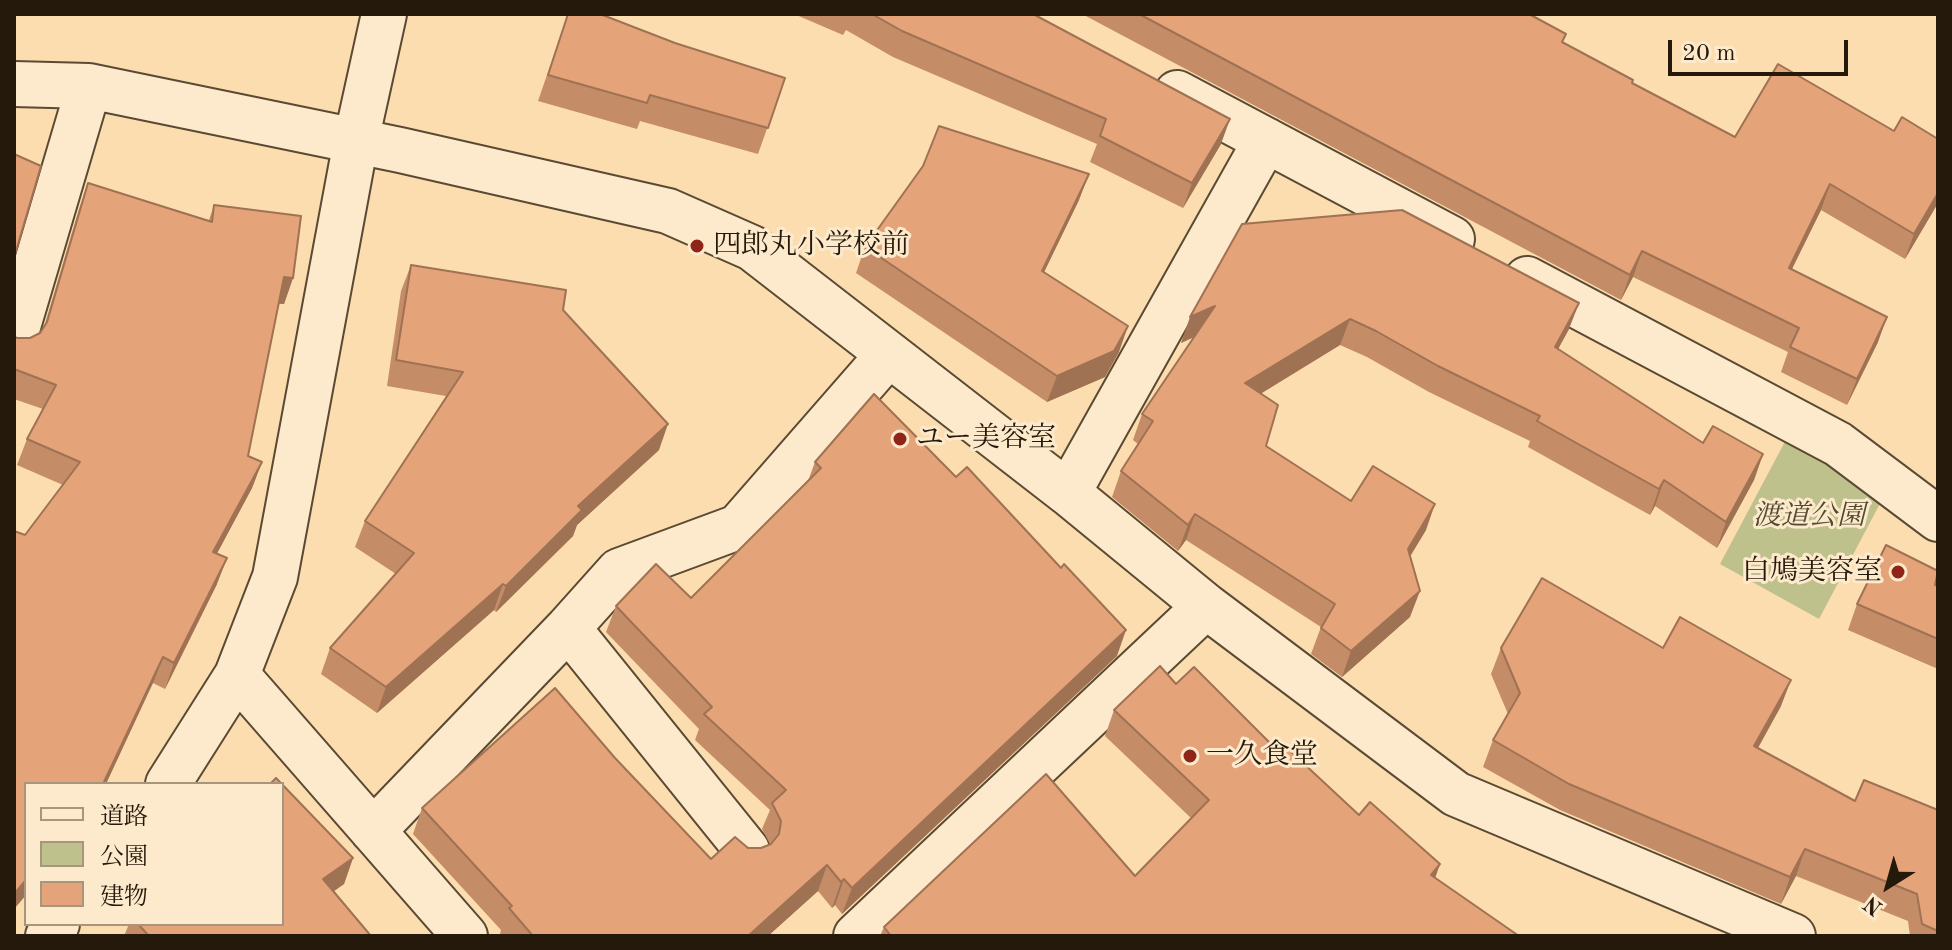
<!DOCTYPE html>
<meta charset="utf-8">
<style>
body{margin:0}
#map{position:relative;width:1952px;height:950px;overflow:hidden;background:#fcddaf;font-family:"Old Standard TT","Noto Serif JP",serif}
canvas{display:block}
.frame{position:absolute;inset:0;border:16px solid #24190a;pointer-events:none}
.legend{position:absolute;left:24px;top:782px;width:260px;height:144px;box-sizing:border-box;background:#fde9cb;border:2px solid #a6967e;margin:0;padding:10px 14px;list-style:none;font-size:24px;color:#24190a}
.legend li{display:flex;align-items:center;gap:16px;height:40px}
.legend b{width:40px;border:2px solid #a6967e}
.north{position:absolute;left:1848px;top:846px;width:80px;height:80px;-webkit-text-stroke:6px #fde9cb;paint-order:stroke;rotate:217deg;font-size:22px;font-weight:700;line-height:32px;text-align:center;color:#24190a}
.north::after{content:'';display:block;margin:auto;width:28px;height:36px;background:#24190a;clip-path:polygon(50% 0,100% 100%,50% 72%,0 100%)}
.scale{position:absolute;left:1668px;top:40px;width:180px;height:36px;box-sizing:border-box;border:4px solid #24190a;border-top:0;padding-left:10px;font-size:24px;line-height:28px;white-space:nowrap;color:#24190a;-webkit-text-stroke:6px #fde9cb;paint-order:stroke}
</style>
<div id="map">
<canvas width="1952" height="950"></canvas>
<div class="frame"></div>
<ul class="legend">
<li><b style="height:10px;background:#fde9cb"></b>道路</li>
<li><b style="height:22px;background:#bec18c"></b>公園</li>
<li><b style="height:22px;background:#e4a378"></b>建物</li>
</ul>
<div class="north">N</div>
<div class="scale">20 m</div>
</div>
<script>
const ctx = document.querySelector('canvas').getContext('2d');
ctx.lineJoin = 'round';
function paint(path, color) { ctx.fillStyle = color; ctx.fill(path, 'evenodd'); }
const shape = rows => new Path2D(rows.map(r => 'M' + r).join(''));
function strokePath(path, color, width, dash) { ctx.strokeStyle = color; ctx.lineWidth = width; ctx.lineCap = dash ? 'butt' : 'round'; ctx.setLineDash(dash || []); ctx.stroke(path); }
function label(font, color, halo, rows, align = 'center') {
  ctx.font = font + ' "Old Standard TT","Noto Serif JP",serif'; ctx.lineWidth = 6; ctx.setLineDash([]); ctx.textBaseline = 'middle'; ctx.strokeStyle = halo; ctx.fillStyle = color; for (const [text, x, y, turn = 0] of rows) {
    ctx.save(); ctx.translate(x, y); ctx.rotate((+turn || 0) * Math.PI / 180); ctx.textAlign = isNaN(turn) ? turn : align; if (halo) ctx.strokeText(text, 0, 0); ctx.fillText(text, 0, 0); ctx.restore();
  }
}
const green = shape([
 [1789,434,1884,496,1819,619,1720,564]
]);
const minor = shape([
 [14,84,89,86,400,150,668,211,752,248,1068,493,1206,606,1456,794,1793,936],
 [1177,93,1452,239],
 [1527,279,1838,444,1938,519],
 [14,340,89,86],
 [1068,493,1266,140],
 [568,628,747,850],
 [237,675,465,936],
 [168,784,237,675,275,577,356,141,384,14],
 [373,831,568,628,619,571,738,527,889,354],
 [48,936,57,924],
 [856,936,1206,606]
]);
const wall = shape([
 [568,14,675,43,785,78,758,154,640,121,637,129,538,101],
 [794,14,1033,14,1221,144,1183,208,1090,162,1097,144,893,57,846,30,843,35],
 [1082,14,1529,14,1563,42,1632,83,1735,137,1938,203,1905,259,1821,210,1792,269,1878,342,1847,405,1781,372,1788,352,1633,277,1621,300],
 [88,183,209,220,214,205,293,278,284,304,279,304,248,456,262,462,252,488,217,553,217,584,165,689,153,683,26,784,26,895,14,909,25,535,63,485,17,465,27,439,43,409,14,399,14,336,17,338,30,338,40,333,44,327,79,209],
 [1079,200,1044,272,1119,352,1105,377,1047,402,856,273,865,247],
 [1242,224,1569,329,1558,349,1703,443,1763,454,1754,480,1717,548,1655,506,1650,515,1528,447,1530,441,1429,392,1367,357,1340,345,1261,393,1266,446,1351,501,1426,530,1410,556,1410,617,1342,677,1311,654,1321,627,1186,540,1178,551,1112,497,1121,471,1138,444,1133,440,1142,414,1194,337,1181,343],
 [411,265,563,310,659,450,577,525,573,536,496,612,494,610,377,713,321,674,330,648,396,574,355,547,365,521,446,396,387,386,401,291],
 [815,462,1117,656,842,914,835,905,832,908,818,891,768,936,501,936,500,934,501,930,413,834,422,808,615,758,711,859,748,848,761,848,770,844,762,829,770,810,695,740,699,729,606,632,616,606,691,598,808,481],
 [1935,585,1938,586,1938,669,1848,630,1857,604],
 [1501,648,1663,648,1781,706,1758,748,1855,801,1938,810,1938,936,1910,936,1908,921,1796,876,1781,904,1560,810,1483,767,1493,740,1508,714,1491,674],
 [1176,684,1282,755,1359,815,1435,878,1519,936,880,936,884,927,1135,876,1191,818,1105,736,1114,710],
 [353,858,344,884,334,891,371,936,124,936,129,924,282,924]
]);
const shadedWall = shape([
 [1230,119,1221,144,1183,208,1192,183],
 [1089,174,1079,200,1032,297,1042,271],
 [1830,184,1821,210,1780,293,1789,268],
 [1938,193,1938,203,1905,259,1914,234],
 [1642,251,1633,277,1621,300,1630,275],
 [284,277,293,278,284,304,275,303],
 [1579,303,1569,329,1545,373,1555,347],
 [1215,306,1205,332,1181,343,1190,317],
 [1887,317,1878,342,1847,405,1857,379],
 [1350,319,1340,345,1236,409,1245,383],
 [1128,326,1119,352,1105,377,1047,402,1057,376],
 [668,424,659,450,577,525,573,536,496,612,506,586,578,506],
 [1763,454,1754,480,1717,548,1726,522],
 [262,462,252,488,204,578,213,552],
 [1664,480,1655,506,1650,515,1659,489],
 [1435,504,1426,530,1399,575,1408,549],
 [1195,514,1186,540,1178,551,1188,525],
 [227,558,217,584,165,689,174,663],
 [503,584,494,610,377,713,386,687],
 [1420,591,1410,617,1342,677,1351,651],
 [1126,630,1117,656,842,914,852,888],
 [163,657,153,683,106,784,103,784],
 [1791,680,1781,706,1744,773,1754,746],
 [1805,849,1796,876,1781,904,1790,877],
 [353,858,344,884,314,905,323,879],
 [1440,864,1431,890,1431,875],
 [827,865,818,891,768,936,748,936],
 [844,879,835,905,832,908,841,882],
 [26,880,26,895,14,909,14,894]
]);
const building = shape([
 [568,14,600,14,675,43,785,78,768,128,650,95,647,103,548,75,568,14],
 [872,14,1033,14,1230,119,1192,183,1100,136,1106,119,902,31,872,14],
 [1139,14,1529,14,1566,34,1562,42,1633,80,1632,83,1735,137,1778,64,1894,131,1902,117,1938,139,1938,193,1914,234,1830,184,1789,268,1887,317,1857,379,1790,347,1799,328,1642,251,1630,275,1139,14],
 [939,126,1089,174,1042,271,1128,326,1114,351,1057,376,865,247,923,166,939,126],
 [14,154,41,166,14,258,14,154],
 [88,183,212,222,214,205,301,216,293,278,284,277,248,456,262,462,213,552,227,558,174,663,163,657,103,784,26,784,26,880,14,894,14,531,25,535,80,462,27,439,56,385,14,369,14,336,17,338,30,338,40,333,47,322,88,183],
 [1402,210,1579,303,1555,347,1703,443,1713,426,1763,454,1726,522,1664,480,1659,489,1537,421,1540,416,1438,366,1376,331,1350,319,1245,383,1278,405,1266,446,1351,501,1373,466,1435,504,1408,549,1420,591,1351,651,1321,628,1335,604,1195,514,1188,525,1121,471,1153,421,1142,414,1215,306,1190,317,1242,224,1402,210],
 [411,265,566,290,563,310,668,424,578,506,582,510,506,586,503,584,386,687,330,648,414,553,365,521,463,372,396,360,411,265],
 [874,394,956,477,967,467,1061,568,1064,564,1126,630,852,888,844,879,841,882,827,865,748,936,533,936,509,908,512,906,422,808,555,688,615,758,711,859,735,837,748,848,761,848,771,844,779,834,781,821,772,803,786,790,704,714,712,707,616,606,656,564,691,598,821,468,815,462,874,394],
 [1886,545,1938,571,1935,585,1938,586,1938,639,1857,604,1886,545],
 [1542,578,1663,648,1680,617,1791,680,1754,746,1855,801,1864,780,1938,810,1938,931,1922,924,1917,894,1805,849,1790,877,1569,784,1493,740,1520,693,1501,648,1542,578],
 [1160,666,1176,684,1194,667,1282,755,1287,748,1359,815,1370,802,1440,864,1431,875,1519,936,891,936,884,927,1046,774,1135,876,1209,800,1114,710,1160,666],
 [276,778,353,858,323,879,371,936,149,936,138,924,282,924,282,784,270,784,276,778]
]);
const markers = [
 [697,246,8,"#8f2418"],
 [900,439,8,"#8f2418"],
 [1898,572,8,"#8f2418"],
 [1190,756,8,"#8f2418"]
];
const poiNames = [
 ["四郎丸小学校前",713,246],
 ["ユー美容室",916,439],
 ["白鳩美容室",1882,572,"right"],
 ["一久食堂",1206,756]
];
const parkNames = [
 ["渡道公園",1809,517]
];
paint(green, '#bec18c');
strokePath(minor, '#5a4a33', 48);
strokePath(minor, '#fde9cb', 44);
paint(wall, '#c48c67');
paint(shadedWall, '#a07254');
paint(building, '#e4a378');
strokePath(building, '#a07254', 2);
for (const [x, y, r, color] of markers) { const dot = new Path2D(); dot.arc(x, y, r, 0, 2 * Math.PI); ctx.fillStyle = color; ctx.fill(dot); strokePath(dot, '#fde9cb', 3); }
label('28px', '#24190a', '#fde9cb', poiNames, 'left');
label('italic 28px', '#524b31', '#fde9cb', parkNames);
</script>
